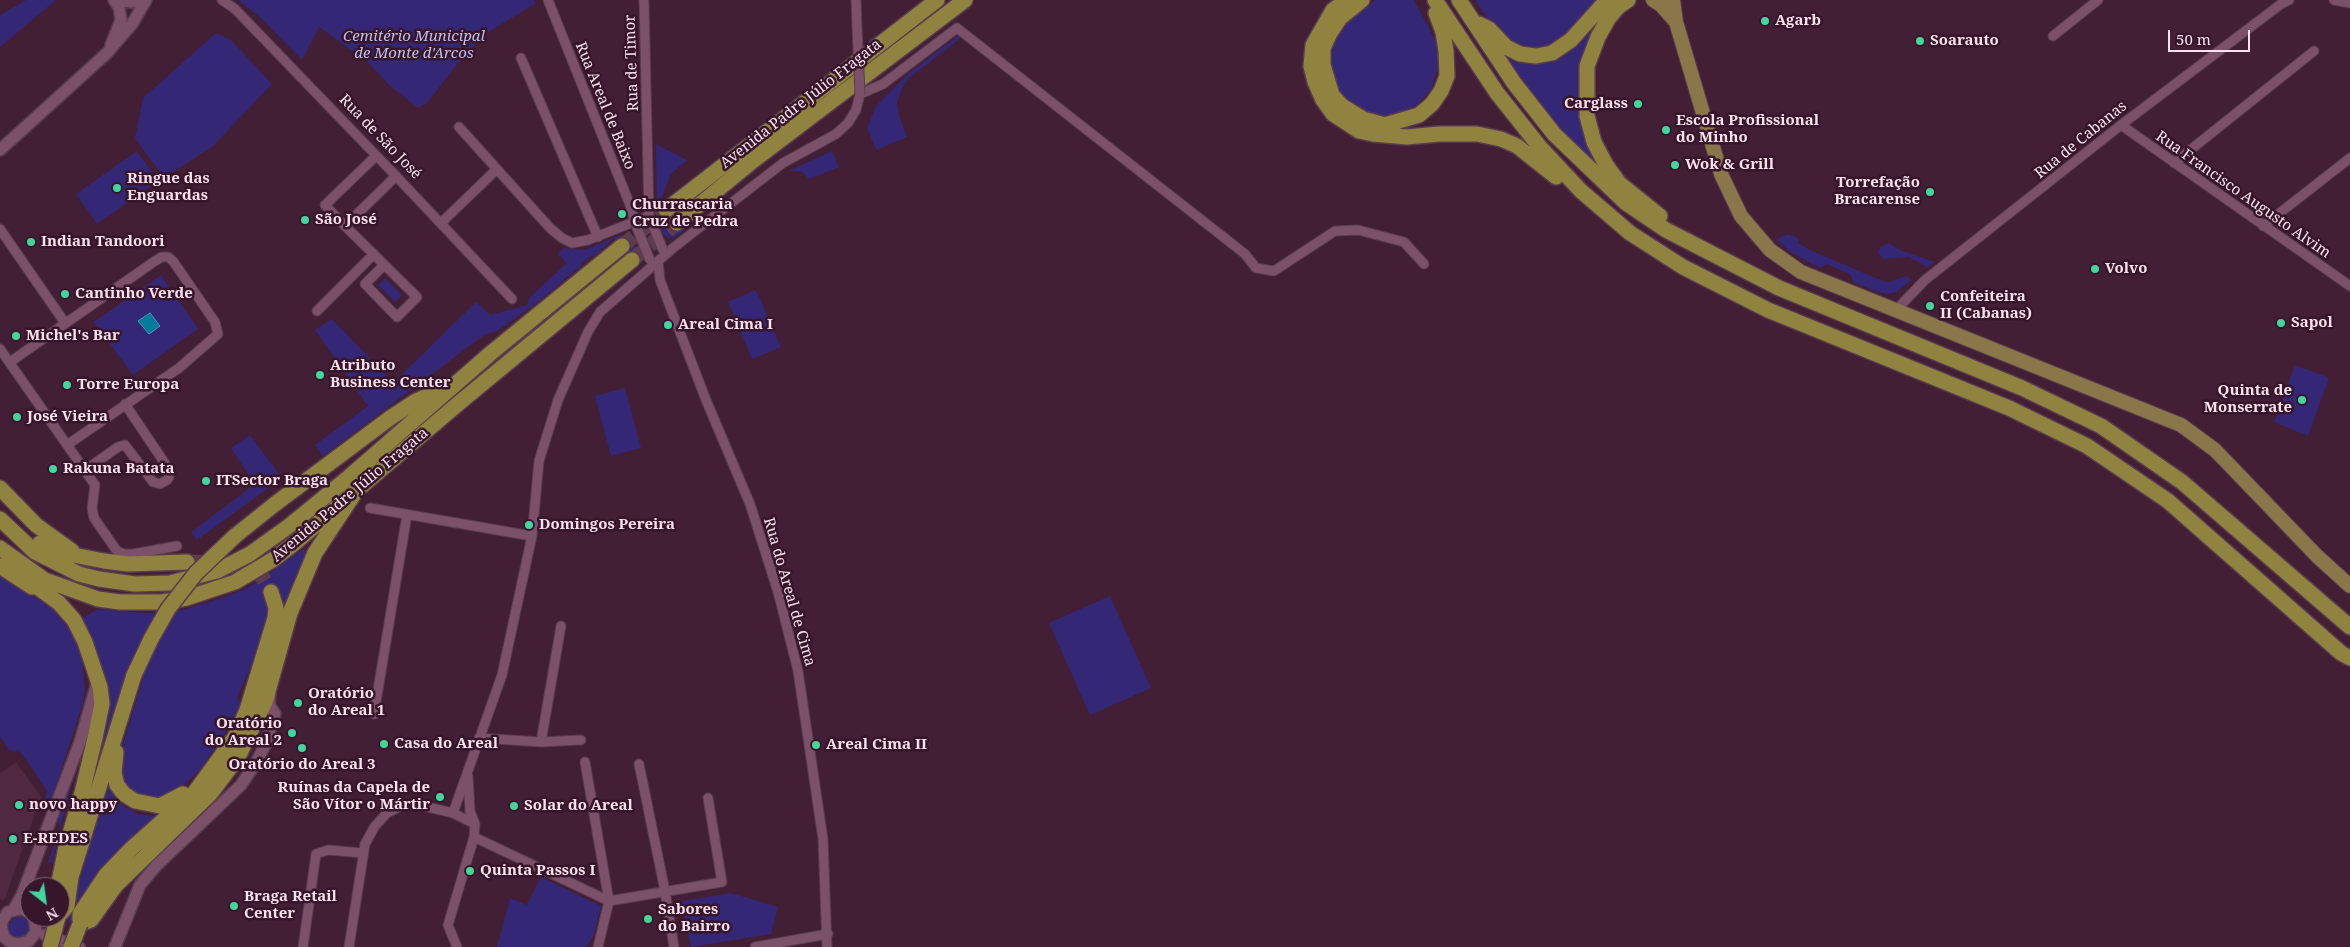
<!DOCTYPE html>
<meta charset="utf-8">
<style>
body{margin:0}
#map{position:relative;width:2350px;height:947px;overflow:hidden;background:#421f34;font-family:"Noto Serif",serif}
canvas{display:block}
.north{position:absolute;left:20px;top:877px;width:50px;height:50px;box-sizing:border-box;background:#37152a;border:1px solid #856778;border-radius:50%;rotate:150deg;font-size:14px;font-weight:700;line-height:20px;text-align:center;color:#f9e1ed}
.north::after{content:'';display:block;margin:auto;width:18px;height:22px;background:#43d4a0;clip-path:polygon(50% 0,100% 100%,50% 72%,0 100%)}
.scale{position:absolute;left:2168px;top:30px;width:82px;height:22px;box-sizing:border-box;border:2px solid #f9e1ed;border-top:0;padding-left:6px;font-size:15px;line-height:18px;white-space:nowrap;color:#f9e1ed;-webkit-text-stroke:4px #37152a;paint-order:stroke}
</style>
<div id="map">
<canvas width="2350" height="947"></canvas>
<div class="north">N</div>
<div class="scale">50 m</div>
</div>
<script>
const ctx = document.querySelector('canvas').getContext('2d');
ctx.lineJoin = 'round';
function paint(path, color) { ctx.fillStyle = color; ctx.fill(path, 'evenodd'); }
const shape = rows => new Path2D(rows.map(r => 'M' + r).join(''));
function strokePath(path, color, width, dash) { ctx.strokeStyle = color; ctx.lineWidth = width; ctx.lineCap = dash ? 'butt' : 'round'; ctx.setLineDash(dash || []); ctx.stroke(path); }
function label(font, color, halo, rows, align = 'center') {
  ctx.font = font + ' "Noto Serif",serif'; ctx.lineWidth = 5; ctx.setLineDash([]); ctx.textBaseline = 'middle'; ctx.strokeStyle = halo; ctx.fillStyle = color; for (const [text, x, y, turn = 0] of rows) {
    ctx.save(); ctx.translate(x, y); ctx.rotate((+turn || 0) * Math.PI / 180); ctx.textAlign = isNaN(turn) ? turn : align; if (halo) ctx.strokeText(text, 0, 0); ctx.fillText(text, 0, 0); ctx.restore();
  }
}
const built = shape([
 [16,762,41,797,4,901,0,899,0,773]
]);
const green = shape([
 [26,0,56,0,0,47,0,15],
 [238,0,534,0,536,3,487,33,461,59,427,103,418,108,389,85,369,63,319,27,302,60,261,18],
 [1375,0,1414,0,1430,30,1438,49,1438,67,1431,89,1417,105,1395,115,1381,116,1364,113,1344,100,1338,90,1330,64,1335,39,1346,22],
 [1475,0,1598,0,1568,33,1555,43,1538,49,1519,48,1499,36],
 [1613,0,1619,0,1594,36,1587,136,1595,163,1567,136,1541,106,1506,58,1521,63,1540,63,1556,58],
 [216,33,231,40,272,84,213,146,164,178,135,138,143,98],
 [959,35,962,37,910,77,902,88,897,102,899,116,907,137,876,150,867,128,876,106,908,74],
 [656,144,687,160,671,174,660,202,684,231,673,238,668,238,663,234,659,228,657,218],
 [137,151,158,181,97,224,76,194],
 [832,151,839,167,809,179,801,171,788,171],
 [1789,234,1799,239,1798,243,1810,250,1878,279,1888,282,1907,276,1911,281,1896,292,1888,294,1877,292,1853,282,1851,275,1827,264,1820,268,1790,252,1776,239],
 [623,235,629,238,639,252,641,259,639,268,614,238,593,257,592,255,581,264,582,265,534,305,497,331,484,335,323,456,315,445,368,406,315,330,332,319,391,380,395,377,397,379,476,302,490,315,527,305,529,298,567,263,558,254,564,248,585,250,615,237],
 [1889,243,1900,250,1935,262,1927,267,1909,257,1883,259,1878,253,1880,247],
 [161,275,198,329,133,375,94,322],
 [385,278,402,295,395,302,378,285],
 [756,290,781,347,752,359,728,302],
 [2295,365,2329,378,2308,436,2274,422],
 [625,388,641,448,611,456,595,396],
 [250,435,282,478,197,540,191,532,255,484,231,448],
 [303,549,308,552,295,577,284,608,277,587,271,592,261,643,237,698,241,702,229,727,199,771,177,791,164,797,144,797,129,790,120,776,122,748,143,678,126,671,85,814,103,680,94,643,82,618,98,609,145,613,182,610,213,601,243,590,259,581],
 [0,573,55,611,72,633,82,660,85,689,83,703,51,801,45,798,47,791,25,758,20,752,9,750,0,736],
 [1110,596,1151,688,1090,715,1049,623],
 [81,746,52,863,48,862,60,826,54,815],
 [107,786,118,802,126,808,138,814,159,816,103,867,77,906,70,923,68,921],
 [541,877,601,906,594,935,586,947,497,947,510,898,527,905],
 [731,893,778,907,771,934,691,947,682,901],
 '9 928a11 11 0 1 1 22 0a11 11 0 1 1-22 0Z'
]);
const water = shape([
 [150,313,160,326,149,334,138,321,150,313]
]);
const trunkTunnel = shape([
 [622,246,666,210],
 [632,260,677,223],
 [187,562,240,564,255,570,263,578,271,592]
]);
const minor = shape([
 [222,0,235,9,396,176,512,299],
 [548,0,630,205,635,223],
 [856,0,857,27],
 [2334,0,2350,3],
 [2053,36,2098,0],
 [521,58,598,237],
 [2121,125,2350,286],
 [459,127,550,228,562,238,572,243,588,240,649,216,644,0],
 [376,156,325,205,345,226,396,176],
 [2174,163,2314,51],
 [441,223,497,169],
 [345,226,417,297,397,317,365,284,384,265],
 [2263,226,2350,158],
 [0,229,65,323],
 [658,261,660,280,706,400,750,504,778,592,798,671,823,839,827,947],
 [1896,310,1925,280,2121,125,2281,4,2289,0],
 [317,311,374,254],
 [0,349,95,485,92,508,94,518,117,551,124,554,133,554,177,546],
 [10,362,155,261,162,257,168,257,173,261,215,322,218,334,179,368,67,445],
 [83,466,91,466,118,447,125,445,153,482,160,484,167,480,169,477,168,468,125,404],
 [370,508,532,536],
 [374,714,407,515],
 [479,738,541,742,581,740],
 [541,742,561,626],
 [585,762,609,901,598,947],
 [639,764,665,891,674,947],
 [453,813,502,675,532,536,539,461,558,400,588,332,600,312,673,248,783,163,836,134,848,123,856,110,860,94,883,84,957,28,1245,254,1256,268,1274,271,1335,231,1358,230,1404,242,1424,264],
 [474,837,609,901],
 [609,901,722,882,708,798],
 [303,947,316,854,328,850,363,853],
 [349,947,365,844,375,826,387,813,401,806,415,804,453,813,475,824],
 [457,947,448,925,474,837,475,824,470,811,468,776],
 [755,947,828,934]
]);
const tertiary = shape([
 [118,0,132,2,141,0],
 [111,45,121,20,119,7,114,0],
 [0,150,107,53,132,24,146,0],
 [14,909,22,895,80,742,97,683],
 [30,912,20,909,8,912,3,919,1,926,4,937,10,942,18,944,29,941,36,932,34,917],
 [45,935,79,947],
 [115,947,140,885,156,866,241,785,257,761,265,745,275,714,269,705,270,693]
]);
const primary = shape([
 [1653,0,1661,5,1676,22],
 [1673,0,1676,22,1721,174,1741,216,1770,250,1801,272,2181,425,2215,450,2317,556,2350,586]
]);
const trunk = shape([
 [1347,0,1333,10,1313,45,1311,66,1315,82,1323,100,1333,114,1359,131,1373,134,1407,137,1439,134,1477,134,1501,139,1517,146,1556,177],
 [1362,0,1340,18,1330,33,1323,48,1323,65,1332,95,1342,106,1363,119,1385,125,1419,115,1432,104,1441,91,1447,76,1446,51,1443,32,1436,13],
 [1435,0,1497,93,1539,146,1581,191,1630,233,1683,267,1768,310,2009,408,2087,446,2168,501,2341,653,2350,658],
 [1459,0,1514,83,1554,134,1626,203,1666,230,1779,288,2022,388,2101,426,2182,482,2350,627],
 [1628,0,1618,7,1608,19,1598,37,1587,66,1587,116,1594,142,1606,165,1619,183,1660,216],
 [1479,24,1489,29,1506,47,1520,54,1536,56,1552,53,1571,40,1607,0],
 [666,210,937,0],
 [677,223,754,160,965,0],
 [0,488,36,525,72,551],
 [275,504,390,418,416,401,445,388],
 [0,519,35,552,79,574,99,579,135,584,170,583,217,571,250,554,289,526,349,477,491,353,622,246],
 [40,543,48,550,104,561,128,564,187,562],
 [0,548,45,580,98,599,120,602,162,602,187,598,235,582,274,559,296,542,459,403,632,260],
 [0,566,32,587],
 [26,579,59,603,74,620,85,642,100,687,102,704,95,738,82,793,66,847,58,887],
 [271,592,276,608,275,618,247,710,235,737,195,792,132,848,106,875,80,914,80,924,91,920,116,885,211,793,238,757,265,702,290,613,315,553,354,494],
 [116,752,114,773,117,785,124,794,135,801,160,806,183,794],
 [60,914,67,906,71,877,134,675]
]);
const minorBridge = shape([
 [857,27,860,94],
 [649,216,663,250],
 [635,223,650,260]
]);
const trunkBridge = shape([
 [134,675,151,639,168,609,196,573,235,536,275,504],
 [50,947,58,917],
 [71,947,80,924]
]);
const markers = [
 [1765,21,5,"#43d4a0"],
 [1920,41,5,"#43d4a0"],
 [1638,104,5,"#43d4a0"],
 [1666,130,5,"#43d4a0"],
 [1675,165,5,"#43d4a0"],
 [117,188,5,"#43d4a0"],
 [1930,192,5,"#43d4a0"],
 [622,214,5,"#43d4a0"],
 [305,220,5,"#43d4a0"],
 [31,242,5,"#43d4a0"],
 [2095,269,5,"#43d4a0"],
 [65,294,5,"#43d4a0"],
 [1930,306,5,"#43d4a0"],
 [2281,323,5,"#43d4a0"],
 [668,325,5,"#43d4a0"],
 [16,336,5,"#43d4a0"],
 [320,375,5,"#43d4a0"],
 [67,385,5,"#43d4a0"],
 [2302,400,5,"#43d4a0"],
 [17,417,5,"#43d4a0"],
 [53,469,5,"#43d4a0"],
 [206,481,5,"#43d4a0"],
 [529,525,5,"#43d4a0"],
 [298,703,5,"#43d4a0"],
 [292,733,5,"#43d4a0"],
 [384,744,5,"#43d4a0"],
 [816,745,5,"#43d4a0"],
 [302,748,5,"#43d4a0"],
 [440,797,5,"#43d4a0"],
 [19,805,5,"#43d4a0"],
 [514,806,5,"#43d4a0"],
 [13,839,5,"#43d4a0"],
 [470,871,5,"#43d4a0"],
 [234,906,5,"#43d4a0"],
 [648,919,5,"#43d4a0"]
];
const poiNames = [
 ["Agarb",1775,21],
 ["Soarauto",1930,41],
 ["Carglass",1628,104,"right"],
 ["Escola Profissional",1676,121],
 ["do Minho",1676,138],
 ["Wok & Grill",1685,165],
 ["Ringue das",127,179],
 ["Enguardas",127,196],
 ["Torrefação",1920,183,"right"],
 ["Bracarense",1920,200,"right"],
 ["Churrascaria",632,205],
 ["Cruz de Pedra",632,222],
 ["São José",315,220],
 ["Indian Tandoori",41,242],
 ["Volvo",2105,269],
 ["Cantinho Verde",75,294],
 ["Confeiteira",1940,297],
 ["II (Cabanas)",1940,314],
 ["Sapol",2291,323],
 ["Areal Cima I",678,325],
 ["Michel's Bar",26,336],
 ["Atributo",330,366],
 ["Business Center",330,383],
 ["Torre Europa",77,385],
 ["Quinta de",2292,391,"right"],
 ["Monserrate",2292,408,"right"],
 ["José Vieira",27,417],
 ["Rakuna Batata",63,469],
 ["ITSector Braga",216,481],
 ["Domingos Pereira",539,525],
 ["Oratório",308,694],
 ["do Areal 1",308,711],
 ["Oratório",282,724,"right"],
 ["do Areal 2",282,741,"right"],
 ["Casa do Areal",394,744],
 ["Areal Cima II",826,745],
 ["Oratório do Areal 3",302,765,"center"],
 ["Ruínas da Capela de",430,788,"right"],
 ["São Vítor o Mártir",430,805,"right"],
 ["novo happy",29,805],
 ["Solar do Areal",524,806],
 ["E-REDES",23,839],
 ["Quinta Passos I",480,871],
 ["Braga Retail",244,897],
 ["Center",244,914],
 ["Sabores",658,910],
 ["do Bairro",658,927]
];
const parkNames = [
 ["Cemitério Municipal",414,37],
 ["de Monte d'Arcos",414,54]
];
const streetNames = [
 ["Rua de Timor",632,63,-92],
 ["Avenida Padre Júlio Fragata",801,104,-38],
 ["Rua Areal de Baixo",605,106,68],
 ["Rua de São José",380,137,46],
 ["Rua de Cabanas",2081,140,-39],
 ["Rua Francisco Augusto Alvim",2243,195,35],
 ["Avenida Padre Júlio Fragata",350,495,-40],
 ["Rua do Areal de Cima",789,592,74]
];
paint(built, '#512841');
paint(green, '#342776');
paint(water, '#007b9c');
strokePath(water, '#4b9ab4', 1);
strokePath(trunkTunnel, '#5d3c50', 15, [15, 8]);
strokePath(minor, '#593b4e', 11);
strokePath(tertiary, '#593b4e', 14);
strokePath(primary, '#593b4e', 16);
strokePath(trunk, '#593b4e', 18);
strokePath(minor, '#7a5168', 9);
strokePath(tertiary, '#7a5168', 11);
strokePath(primary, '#8b7649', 14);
strokePath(trunk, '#90823f', 15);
strokePath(minorBridge, '#593b4e', 11, []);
strokePath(trunkBridge, '#593b4e', 18, []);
strokePath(minorBridge, '#7a5168', 9);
strokePath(trunkBridge, '#90823f', 15);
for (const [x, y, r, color] of markers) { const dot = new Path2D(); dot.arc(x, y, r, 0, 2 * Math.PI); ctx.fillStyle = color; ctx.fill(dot); strokePath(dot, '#37152a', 2); }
label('bold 15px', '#f9e1ed', '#37152a', poiNames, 'left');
label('italic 15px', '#bfbfec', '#37152a', parkNames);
label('15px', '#f9e1ed', '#37152a', streetNames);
</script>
